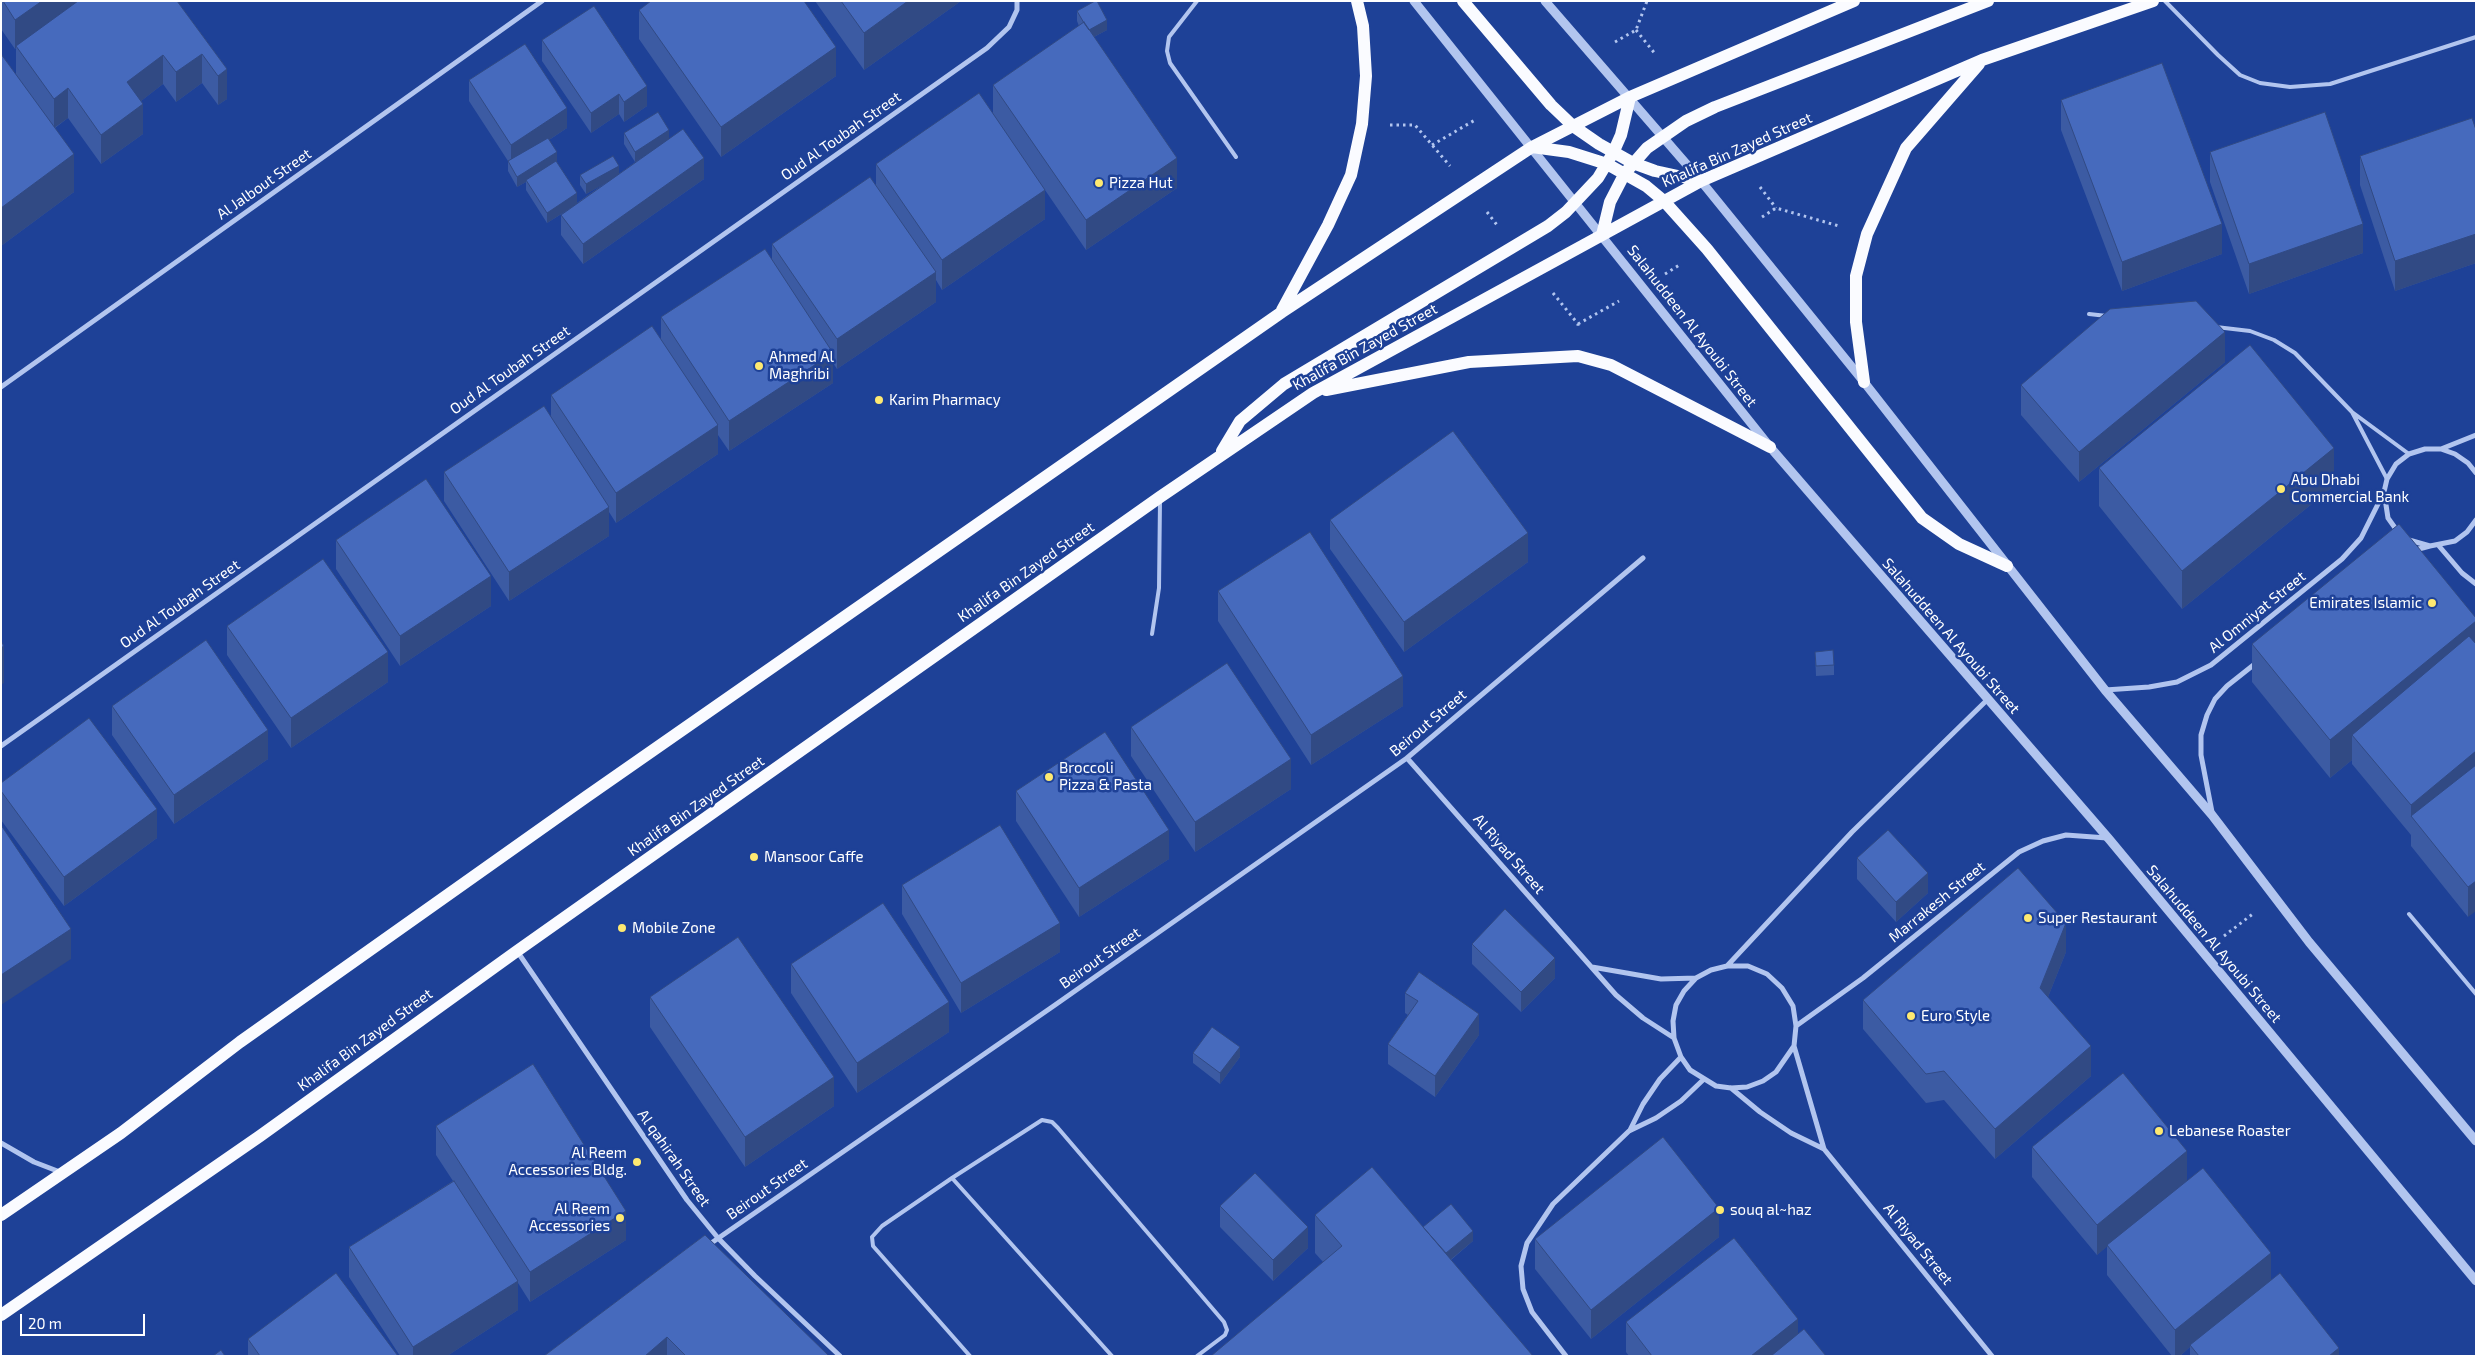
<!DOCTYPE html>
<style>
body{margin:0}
#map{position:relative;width:2477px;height:1357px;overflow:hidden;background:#1e4197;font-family:"Exo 2",sans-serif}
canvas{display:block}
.frame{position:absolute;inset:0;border:2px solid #fff;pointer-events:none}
.scale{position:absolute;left:20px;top:1314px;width:125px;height:22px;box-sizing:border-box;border:2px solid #fff;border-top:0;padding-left:6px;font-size:15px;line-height:18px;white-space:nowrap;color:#fff;-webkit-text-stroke:4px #1e4197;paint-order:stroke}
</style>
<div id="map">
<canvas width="2477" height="1357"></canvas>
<div class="frame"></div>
<div class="scale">20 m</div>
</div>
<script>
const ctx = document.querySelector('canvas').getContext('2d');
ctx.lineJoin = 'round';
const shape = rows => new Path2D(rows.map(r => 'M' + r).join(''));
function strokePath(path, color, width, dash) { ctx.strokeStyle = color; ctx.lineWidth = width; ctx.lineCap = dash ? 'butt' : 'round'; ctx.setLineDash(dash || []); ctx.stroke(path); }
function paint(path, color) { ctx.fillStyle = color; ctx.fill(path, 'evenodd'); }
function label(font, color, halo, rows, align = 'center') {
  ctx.font = font + ' "Exo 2",sans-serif'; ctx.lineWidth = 5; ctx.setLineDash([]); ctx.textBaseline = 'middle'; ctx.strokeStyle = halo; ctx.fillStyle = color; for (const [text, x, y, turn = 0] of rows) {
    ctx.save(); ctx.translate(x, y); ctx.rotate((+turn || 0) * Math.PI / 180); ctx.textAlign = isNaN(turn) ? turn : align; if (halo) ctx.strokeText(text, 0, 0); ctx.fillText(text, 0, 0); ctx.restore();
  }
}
const path = shape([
 [1636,30,1656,55],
 [1615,42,1636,30,1647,1],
 [1390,125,1415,125,1450,166],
 [1432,145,1475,120],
 [1760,187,1776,208],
 [1487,212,1497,225],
 [1762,217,1776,208,1839,226],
 [1665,274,1681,264],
 [1553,293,1578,324,1578,328],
 [1578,324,1619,301],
 [2224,936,2254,913]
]);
const service = shape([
 [1197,1,1169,37,1167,51,1170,63,1236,157],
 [2165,1,2218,55,2240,75,2260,83,2290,87,2330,84,2476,37],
 [2089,314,2107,316],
 [2216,327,2250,331,2274,340,2295,353,2352,412,2409,454],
 [2352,412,2387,479],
 [1152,634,1159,588,1160,501],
 [2409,914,2476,994],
 [952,1178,1112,1356],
 [970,1356,873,1246,872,1237,882,1226,952,1178,1042,1120,1052,1122,1058,1128,1224,1322,1227,1330,1225,1335,1197,1356]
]);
const minor = shape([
 [1,387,542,1],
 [2441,449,2476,435],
 [2398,532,2388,518,2384,492,2387,479,2396,464,2409,454,2425,449,2441,449,2455,454,2468,463,2476,473],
 [2409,540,2430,546,2455,541,2467,532,2476,520],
 [2439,546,2462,573,2476,584],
 [2415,550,2430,546],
 [2105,690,2149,687,2177,682,2211,665,2342,559,2361,538,2384,492],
 [1,746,987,48,1009,27,1017,10,1017,1],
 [1407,758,1616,995,1643,1018,1674,1038],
 [2212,812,2201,755,2201,735,2207,715,2215,699,2227,686,2256,663],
 [517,951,687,1200,718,1238,755,1276,840,1356],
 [1727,966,1852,832,1987,700],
 [1592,967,1661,979,1696,978,1711,970,1727,966,1748,966,1767,974,1782,988,1793,1006,1796,1026,1794,1046,1776,1072,1763,1081,1747,1087,1731,1088,1716,1086,1690,1070,1681,1057,1674,1038,1673,1021,1676,1005,1684,991,1696,978],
 [1796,1026,1863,978,2019,852,2043,841,2066,835,2107,838],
 [1794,1046,1824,1149,1992,1356],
 [1731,1088,1760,1112,1791,1133,1824,1149],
 [1630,1130,1643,1104,1660,1079,1681,1057],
 [1,1143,34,1162,60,1172],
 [707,1246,1055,1005,1407,758,1643,558],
 [1566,1356,1532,1312,1523,1289,1521,1266,1527,1243,1553,1204,1629,1131,1656,1118,1681,1101,1703,1080]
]);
const tertiary = shape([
 [1414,1,1770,447,2109,839,2476,1281],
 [1545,1,1701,181,1864,382,2105,690,2212,815,2309,942,2476,1141]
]);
const primary = shape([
 [1463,1,1551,105,1573,126,1599,144,1633,163,1655,171,1701,181],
 [1532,147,1569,152,1607,164,1646,186,1664,201,1707,249,1922,518,1959,544,2007,566],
 [1602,235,1610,202,1625,173,1647,148,1686,121,1715,107,1988,1],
 [1282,310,1328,225,1351,175,1362,124,1366,76,1363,26,1357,1],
 [1864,382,1856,322,1856,276,1867,234,1906,148,1979,64],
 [1326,390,1469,362,1578,356,1611,365,1770,447],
 [1222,451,1240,421,1284,384,1548,226,1566,212,1598,178,1613,153,1621,135,1630,97],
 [1,1215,121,1133,240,1042,586,797,1282,312,1532,147,1630,97,1854,1],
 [1,1315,260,1136,517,951,1160,497,1313,393,1701,181,1982,60,2153,1]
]);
const wall = shape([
 [1,1,177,1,227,69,227,99,218,105,202,83,176,102,163,84,141,101,143,134,101,164,68,118,55,128,74,192,1,246,1,54,16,75,16,48,15,49,1,29],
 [815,1,961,1,864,70],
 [639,10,836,76,721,157,639,39],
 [1077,11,1107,30,1094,37,1177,188,1086,250,1045,190,1045,219,942,290,936,280,936,302,837,369,833,363,833,383,729,451,718,435,718,454,616,523,609,512,609,536,509,601,444,501,444,472,551,417,551,395,661,339,661,317,772,260,772,244,876,185,876,164,993,114,993,85,1079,26,1077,21],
 [542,40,647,106,624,122,619,114,591,133,542,61],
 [469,80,567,128,549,140,557,162,577,203,604,184,586,194,580,185,580,175,619,174,641,158,635,162,624,144,624,133,669,138,704,179,583,264,561,235,561,215,571,208,547,223,526,190,526,182,517,187,508,171,508,161,469,101],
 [2061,100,2222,254,2122,291,2061,130],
 [2476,130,2476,263,2395,291,2360,185,2360,156],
 [2210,152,2363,253,2249,294,2210,182],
 [2225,362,2079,482,2021,415,2021,385],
 [2099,468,2334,486,2182,609,2099,506],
 [1330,520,1528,562,1404,652,1330,549],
 [336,540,491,606,400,666,336,569],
 [1218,591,1403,706,1311,765,1218,621],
 [2476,618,2468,917,2411,846,2411,835,2352,764,2352,760,2330,778,2252,682,2252,644],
 [227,626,388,682,291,748,227,655],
 [1815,652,1834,665,1834,675,1816,676],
 [112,706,268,759,174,824,112,735],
 [1131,727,1291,789,1195,852,1131,756],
 [1,783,157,838,64,906,1,820],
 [1016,791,1169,859,1079,917,1016,821],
 [1857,858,1928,893,1896,922,1857,879],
 [902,885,1060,952,961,1013,902,914],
 [1472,944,1555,978,1521,1012,1472,964],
 [2066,952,2048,997,2091,1076,1995,1159,1944,1100,1926,1103,1863,1029,1863,1000],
 [791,964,949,1032,857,1093,791,993],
 [1405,993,1479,1035,1435,1097,1388,1064,1388,1044,1408,1015,1405,1013],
 [650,997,834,1106,745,1167,650,1027],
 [1193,1053,1240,1057,1220,1084,1193,1063],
 [436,1126,626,1240,530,1302,518,1283,518,1310,447,1356,400,1356,349,1277,349,1247,453,1181,436,1155],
 [2032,1147,2187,1181,2151,1210,2271,1280,2339,1356,2190,1356,2190,1347,2180,1356,2172,1356,2107,1275,2107,1246,2097,1255,2032,1177],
 [1220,1206,1308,1248,1273,1281,1220,1227],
 [1315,1215,1423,1227,1473,1241,1451,1260,1323,1262,1315,1253],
 [705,1235,829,1356,544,1356],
 [1719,1237,1591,1339,1535,1269,1535,1239],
 [1626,1322,1798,1334,1826,1356,1629,1356,1626,1352],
 [248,1339,398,1356,248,1356]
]);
const shadedWall = shape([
 [42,1,86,1,16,46,16,48,15,49,15,20],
 [908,1,961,1,864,70,864,33],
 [1107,20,1107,30,1088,40,1088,30],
 [836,47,836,76,721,157,721,127],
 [202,54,202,83,176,102,176,72],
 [163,55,163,84,127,112,127,82],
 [227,69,227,99,218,105,218,76],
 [647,86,647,106,624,122,624,102],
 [68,88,68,118,54,128,54,99],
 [619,94,619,114,591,133,591,113],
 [143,104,143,134,101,164,101,135],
 [567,108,567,128,511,165,511,145],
 [669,130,669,141,635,162,635,152],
 [557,152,557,163,526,180,526,182,517,187,517,177],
 [74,154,74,192,1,246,1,208],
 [704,158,704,179,583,264,583,244],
 [1177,158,1177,188,1086,250,1086,220],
 [619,166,619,176,586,194,586,184],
 [1045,190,1045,219,942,290,942,260],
 [577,193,577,204,547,223,547,213],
 [2222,224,2222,254,2122,291,2122,262],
 [2363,224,2363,253,2249,294,2249,264],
 [2476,234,2476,263,2395,291,2395,261],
 [936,272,936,302,837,369,837,339],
 [2225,332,2225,362,2079,482,2079,452],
 [833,353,833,383,729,451,729,421],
 [718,425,718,454,616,523,616,493],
 [2334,448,2334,486,2182,609,2182,571],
 [609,507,609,536,509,601,509,572],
 [1528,533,1528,562,1404,652,1404,622],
 [491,576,491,606,400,666,400,636],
 [2476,621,2476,659,2352,735,2352,760,2330,778,2330,740],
 [4,646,4,683,1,685,1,648],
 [388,652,388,682,291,748,291,718],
 [1403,676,1403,706,1311,765,1311,735],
 [268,730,268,759,174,824,174,795],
 [2476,751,2476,781,2411,816,2411,835,2411,805],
 [1291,759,1291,789,1195,852,1195,822],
 [157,809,157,838,64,906,64,877],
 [1169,830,1169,859,1079,917,1079,888],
 [1928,873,1928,893,1896,922,1896,902],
 [2476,881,2476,911,2468,917,2468,887],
 [1060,923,1060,952,961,1013,961,983],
 [2066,923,2066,952,2040,1017,2040,988],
 [71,929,71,959,1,1005,1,975],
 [1555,958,1555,978,1521,1012,1521,992],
 [949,1002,949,1032,857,1093,857,1063],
 [1479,1014,1479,1035,1435,1097,1435,1076],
 [2091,1046,2091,1076,1995,1159,1995,1129],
 [1240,1047,1240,1057,1220,1084,1220,1073],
 [834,1077,834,1106,745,1167,745,1137],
 [2187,1151,2187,1181,2097,1255,2097,1225],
 [1719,1208,1719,1237,1591,1339,1591,1310],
 [626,1211,626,1240,530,1302,530,1272],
 [1308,1227,1308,1248,1273,1281,1273,1260],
 [1473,1231,1473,1241,1432,1275,1432,1265],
 [2271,1253,2271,1283,2190,1345,2190,1347,2180,1356,2175,1356,2175,1330],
 [518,1281,518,1310,447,1356,413,1356,413,1347],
 [1798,1319,1798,1348,1788,1356,1751,1356],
 [667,1337,667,1356,645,1356],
 [2339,1348,2339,1356,2329,1356]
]);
const building = shape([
 [3,1,42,1,15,20,3,1],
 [78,1,177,1,227,69,218,76,202,54,176,72,163,55,127,82,143,104,101,135,68,88,54,99,16,46,78,1],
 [651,1,804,1,836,47,721,127,639,10,651,1],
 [841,1,908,1,864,33,841,1],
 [1095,1,1097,1,1107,20,1089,30,1084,23,1077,11,1095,1],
 [594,6,647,86,624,102,619,94,591,113,542,40,594,6],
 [1084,22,1177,158,1086,220,993,85,1084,22],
 [525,44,567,108,511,145,469,80,525,44],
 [1,54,74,154,1,208,1,54],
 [2162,63,2222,224,2122,262,2061,100,2162,63],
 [979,93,1045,190,942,260,876,164,979,93],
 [658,112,669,130,635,152,624,133,658,112],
 [2325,112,2363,224,2249,264,2210,152,2325,112],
 [2472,118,2476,130,2476,234,2395,261,2360,156,2472,118],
 [683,129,704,158,583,244,561,215,683,129],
 [548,138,557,152,517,177,508,161,548,138],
 [613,156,619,166,586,184,580,175,613,156],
 [556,161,577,193,547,213,526,180,556,161],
 [870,177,936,272,837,339,772,244,870,177],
 [765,249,833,353,729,421,661,317,765,249],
 [2196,301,2225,332,2079,452,2021,385,2110,309,2196,301],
 [652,326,718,425,616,493,551,395,652,326],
 [2250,345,2334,448,2182,571,2099,468,2250,345],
 [544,406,609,507,509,572,444,472,544,406],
 [1453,431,1528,533,1404,622,1330,520,1453,431],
 [426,479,491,576,400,636,336,540,426,479],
 [2399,524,2476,618,2476,621,2330,740,2252,644,2399,524],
 [1310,532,1403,676,1311,735,1218,591,1310,532],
 [323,559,388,652,291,718,227,626,323,559],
 [2469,636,2476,644,2476,751,2411,805,2352,735,2469,636],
 [206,640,268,730,174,795,112,706,206,640],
 [1,641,4,646,1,648,1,641],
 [1833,650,1834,665,1816,666,1815,652,1833,650],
 [1227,663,1291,759,1195,822,1131,727,1227,663],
 [89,718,157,809,64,877,1,791,1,783,89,718],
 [1105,732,1169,830,1079,888,1016,791,1105,732],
 [2476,765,2476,881,2468,887,2411,816,2476,765],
 [1,825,71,929,1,975,1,825],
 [1000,825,1060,923,961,983,902,885,1000,825],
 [1888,830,1928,873,1896,902,1857,858,1888,830],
 [2018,868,2066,923,2040,988,2091,1046,1995,1129,1944,1071,1926,1074,1863,1000,2018,868],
 [883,903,949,1002,857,1063,791,964,883,903],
 [1505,909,1555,958,1521,992,1472,944,1505,909],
 [738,937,834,1077,745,1137,650,997,738,937],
 [1419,972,1479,1014,1435,1076,1388,1044,1418,1001,1405,993,1419,972],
 [1212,1027,1240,1047,1220,1073,1193,1053,1212,1027],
 [533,1064,626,1211,530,1272,436,1126,533,1064],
 [2123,1073,2187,1151,2097,1225,2032,1147,2123,1073],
 [1663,1137,1719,1208,1591,1310,1535,1239,1663,1137],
 [1372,1167,1533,1356,1211,1356,1342,1246,1315,1215,1372,1167],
 [2203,1168,2271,1253,2175,1330,2107,1245,2203,1168],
 [1255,1173,1308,1227,1273,1260,1220,1206,1255,1173],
 [454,1181,518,1281,413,1347,349,1247,454,1181],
 [1451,1204,1473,1231,1446,1253,1423,1227,1451,1204],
 [705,1235,829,1356,686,1356,667,1337,645,1356,544,1356,705,1235],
 [1734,1238,1798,1319,1751,1356,1652,1356,1626,1322,1734,1238],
 [336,1273,398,1356,260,1356,248,1339,336,1273],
 [2280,1273,2339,1348,2329,1356,2199,1356,2190,1345,2280,1273],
 [1804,1329,1826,1356,1771,1356,1804,1329],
 [221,1350,225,1356,213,1356,221,1350]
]);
const markers = [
 [1099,183,5,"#fee971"],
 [759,366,5,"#fee971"],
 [879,400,5,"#fee971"],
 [2281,489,5,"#fee971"],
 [2432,603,5,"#fee971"],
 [1049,777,5,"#fee971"],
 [754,857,5,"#fee971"],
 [2028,918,5,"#fee971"],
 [622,928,5,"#fee971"],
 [1911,1016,5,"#fee971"],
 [2159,1131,5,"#fee971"],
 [637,1162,5,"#fee971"],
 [1720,1210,5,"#fee971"],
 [620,1218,5,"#fee971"]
];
const streetNames = [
 ["Oud Al Toubah Street",841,136,-35],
 ["Khalifa Bin Zayed Street",1737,150,-24],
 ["Al Jalbout Street",264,184,-35],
 ["Salahuddeen Al Ayoubi Street",1692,326,52],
 ["Khalifa Bin Zayed Street",1365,347,-29],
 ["Oud Al Toubah Street",510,370,-35],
 ["Khalifa Bin Zayed Street",1026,572,-35],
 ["Oud Al Toubah Street",180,604,-35],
 ["Al Omniyat Street",2257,612,-39],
 ["Salahuddeen Al Ayoubi Street",1951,636,49],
 ["Beirout Street",1428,723,-40],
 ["Khalifa Bin Zayed Street",696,806,-35],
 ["Al Riyad Street",1509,854,49],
 ["Marrakesh Street",1937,902,-39],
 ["Salahuddeen Al Ayoubi Street",2214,944,50],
 ["Beirout Street",1100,958,-35],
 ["Khalifa Bin Zayed Street",365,1040,-36],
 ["Al qahirah Street",674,1158,55],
 ["Beirout Street",767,1189,-35],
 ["Al Riyad Street",1918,1244,51]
];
const poiNames = [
 ["Pizza Hut",1109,183],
 ["Ahmed Al",769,357],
 ["Maghribi",769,374],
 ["Karim Pharmacy",889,400],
 ["Abu Dhabi",2291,480],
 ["Commercial Bank",2291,497],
 ["Emirates Islamic",2422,603,"right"],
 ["Broccoli",1059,768],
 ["Pizza & Pasta",1059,785],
 ["Mansoor Caffe",764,857],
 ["Super Restaurant",2038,918],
 ["Mobile Zone",632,928],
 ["Euro Style",1921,1016],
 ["Lebanese Roaster",2169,1131],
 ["Al Reem",627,1153,"right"],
 ["Accessories Bldg.",627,1170,"right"],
 ["Al Reem",610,1209,"right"],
 ["Accessories",610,1226,"right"],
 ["souq al~haz",1730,1210]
];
strokePath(path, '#b2c5ef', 3, [2.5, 4]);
strokePath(service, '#b2c5ef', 4);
strokePath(minor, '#b2c5ef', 5);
strokePath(tertiary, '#b2c5ef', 9);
strokePath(primary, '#fafbff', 12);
paint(wall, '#3c5ba3');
paint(shadedWall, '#314a84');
paint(building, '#466abd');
strokePath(building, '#314a84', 1);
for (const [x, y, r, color] of markers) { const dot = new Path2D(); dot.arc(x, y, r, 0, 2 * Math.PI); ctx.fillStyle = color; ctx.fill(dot); strokePath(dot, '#1e4197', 2); }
label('15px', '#fff', '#1e4197', streetNames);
label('15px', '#fff', '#1e4197', poiNames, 'left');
</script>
